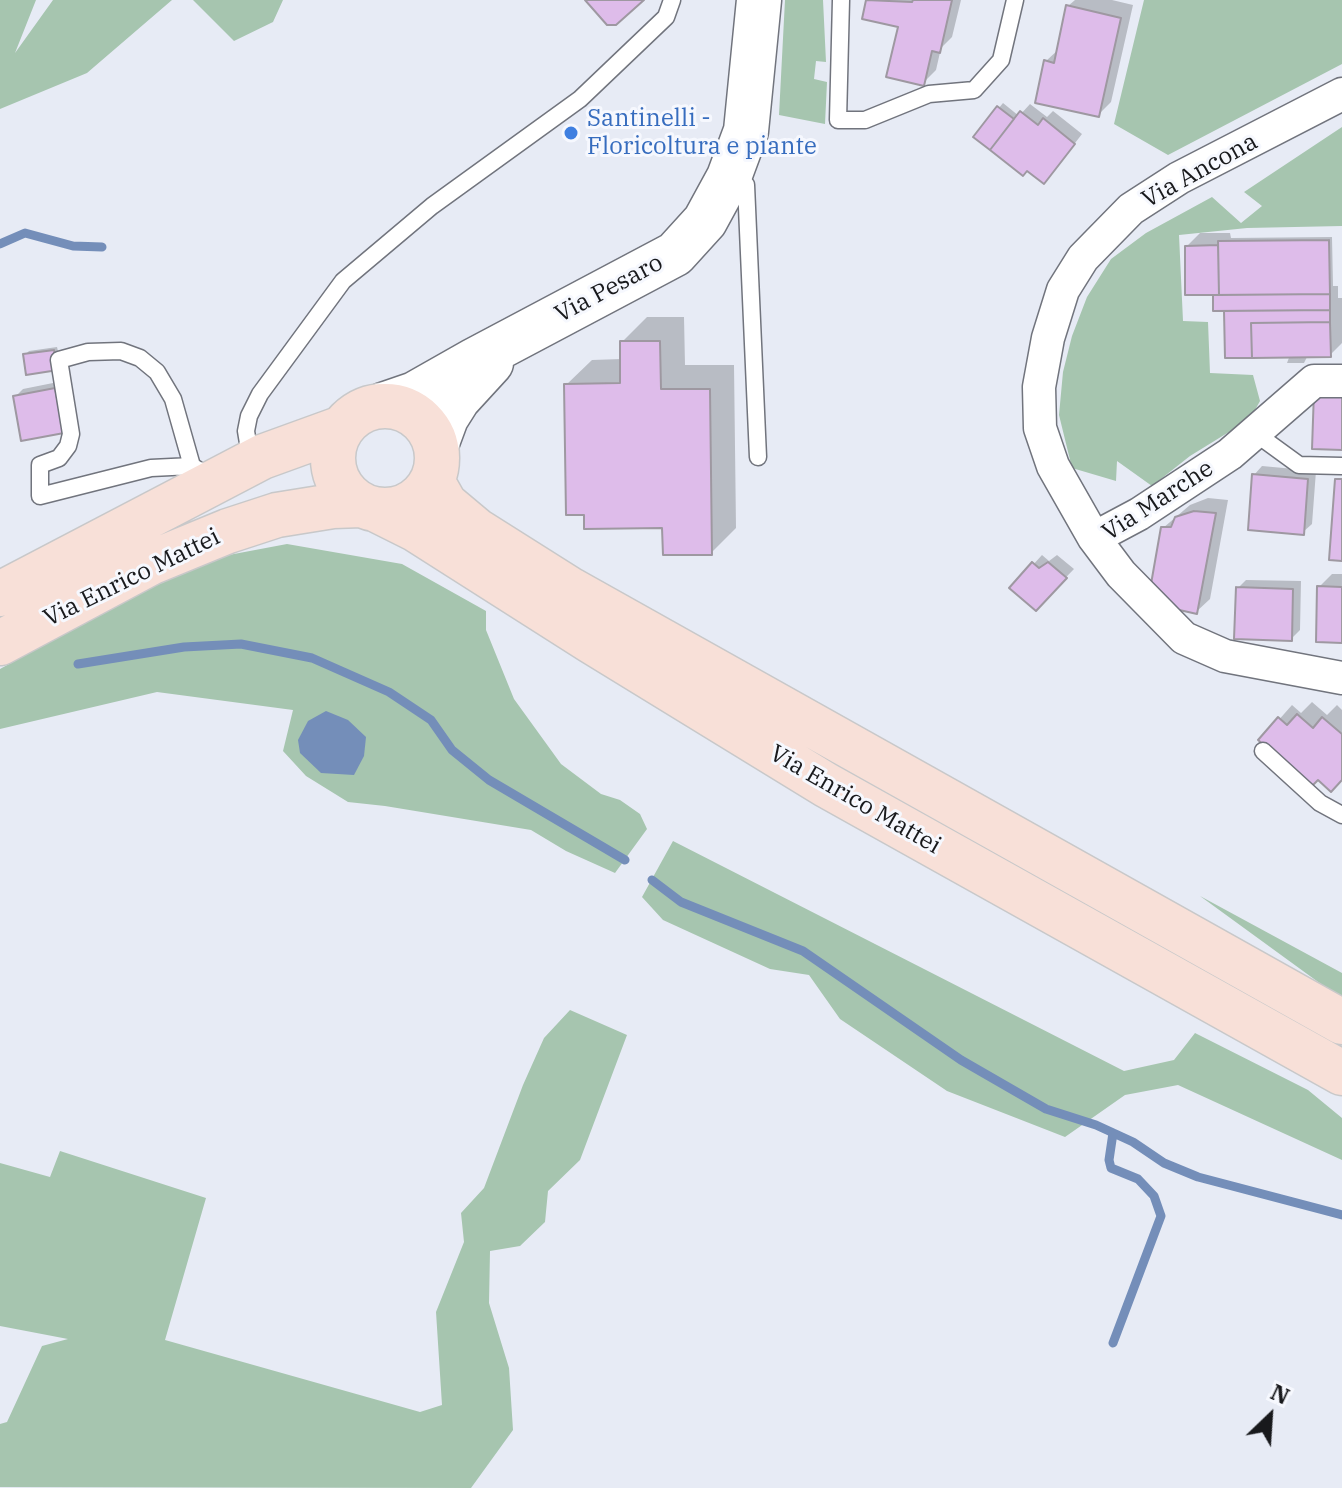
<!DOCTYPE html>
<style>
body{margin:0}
#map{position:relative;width:1342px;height:1488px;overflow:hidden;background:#e7ebf5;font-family:"IBM Plex Serif",serif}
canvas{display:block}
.north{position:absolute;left:1230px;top:1376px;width:80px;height:80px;-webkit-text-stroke:6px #f6f8fe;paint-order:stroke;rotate:25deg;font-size:22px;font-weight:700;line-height:32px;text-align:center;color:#18191c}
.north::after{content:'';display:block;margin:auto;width:28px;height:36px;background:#18191c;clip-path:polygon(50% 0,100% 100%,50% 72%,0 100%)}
</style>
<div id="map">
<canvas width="1342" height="1488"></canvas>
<div class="north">N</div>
</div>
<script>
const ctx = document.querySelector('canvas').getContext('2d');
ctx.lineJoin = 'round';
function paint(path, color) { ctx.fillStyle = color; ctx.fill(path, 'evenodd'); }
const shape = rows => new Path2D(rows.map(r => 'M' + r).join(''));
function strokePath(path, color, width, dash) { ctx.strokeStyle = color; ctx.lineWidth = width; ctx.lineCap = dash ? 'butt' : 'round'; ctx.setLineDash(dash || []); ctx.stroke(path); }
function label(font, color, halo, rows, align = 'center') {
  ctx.font = font + ' "IBM Plex Serif",serif'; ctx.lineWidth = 6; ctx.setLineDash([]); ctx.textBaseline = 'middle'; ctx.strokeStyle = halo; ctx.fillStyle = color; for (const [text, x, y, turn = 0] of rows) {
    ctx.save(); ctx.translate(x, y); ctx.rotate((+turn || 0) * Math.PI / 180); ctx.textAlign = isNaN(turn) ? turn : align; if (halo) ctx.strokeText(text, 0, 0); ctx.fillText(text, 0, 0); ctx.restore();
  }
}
const green = shape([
 [0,0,36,0,15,53,53,0,172,0,87,73,0,109],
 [193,0,283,0,273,22,234,41],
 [785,0,823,0,826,62,816,61,814,79,827,82,825,124,779,115],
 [1144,0,1342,0,1342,64,1168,155,1114,124],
 [1342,127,1342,226,1247,228,1179,235,1183,321,1208,322,1210,373,1253,375,1260,401,1250,419,1190,456,1152,486,1117,461,1116,481,1072,468,1059,415,1063,372,1072,336,1087,297,1111,259,1146,233,1212,197,1241,223,1262,206,1244,192],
 [287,544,402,564,486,611,486,630,514,699,561,764,601,794,620,800,640,814,647,829,615,873,566,851,531,830,385,806,348,802,306,776,283,751,293,710,157,692,0,729,0,669,125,600,218,557],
 [673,841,1124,1071,1174,1060,1195,1033,1308,1090,1342,1118,1342,1160,1178,1085,1125,1095,1065,1137,947,1091,840,1019,809,975,770,969,663,920,642,897],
 [1200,896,1342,973,1342,998,1336,995],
 [570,1010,627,1035,580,1160,548,1191,545,1222,520,1246,490,1251,489,1303,509,1368,513,1430,471,1488,0,1487,0,1424,7,1422,42,1346,68,1339,0,1326,0,1163,50,1177,60,1151,206,1198,165,1340,420,1412,442,1405,436,1312,464,1242,461,1213,484,1188,523,1085,544,1038]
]);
const water = shape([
 [326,711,348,720,366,737,364,756,354,775,321,773,300,753,298,740,308,721]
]);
const shadow = shape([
 [869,0,961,0,952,37,941,48,936,70,923,83,900,26,864,18],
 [1075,0,1112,0,1133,5,1111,102,1098,115,1046,61,1059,49,1068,6],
 [1003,103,1019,116,1030,104,1047,117,1053,111,1082,134,1052,173,976,136],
 [1200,233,1230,233,1231,238,1332,237,1333,286,1338,286,1338,298,1342,298,1342,343,1330,355,1308,355,1304,363,1287,363,1290,355,1226,312,1229,309,1215,293,1187,246],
 [647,317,684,317,685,365,734,365,736,528,711,553,664,526,566,385,592,360,622,359,622,342],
 [57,347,61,364,25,355,29,351],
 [63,381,71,423,15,397,23,389],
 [1262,466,1316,471,1312,524,1303,532,1254,475],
 [1208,498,1228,500,1210,599,1196,612,1163,528,1190,505],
 [1042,555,1049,561,1057,555,1074,569,1036,608,1012,588],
 [1332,574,1342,574,1342,641,1319,587],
 [1246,580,1301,581,1300,630,1291,639,1238,588],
 [1312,702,1327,715,1337,705,1342,710,1342,779,1261,740,1292,705,1301,713]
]);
const stream = shape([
 [0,244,25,233,73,246,102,247],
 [78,664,184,647,241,644,312,658,389,692,431,720,452,750,489,780,625,860],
 [652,880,681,902,803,951,961,1060,1046,1109,1096,1125,1133,1142,1164,1163,1198,1177,1342,1215],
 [1113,1133,1109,1160,1111,1168,1138,1179,1154,1196,1161,1216,1113,1343]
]);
const building = shape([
 [585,0,644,0,616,25,607,25,585,0],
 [866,0,912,2,913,0,952,0,940,53,932,51,924,86,886,77,898,27,862,19,866,0],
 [1066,5,1121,18,1099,117,1035,103,1044,60,1054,63,1066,5],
 [997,106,1014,119,990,150,973,137,997,106],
 [1020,111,1038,125,1043,118,1075,144,1044,184,1027,171,1023,176,990,150,1020,111],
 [1329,240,1330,294,1219,295,1218,241,1329,240],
 [1218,245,1219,295,1185,295,1185,246,1218,245],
 [1330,294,1330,310,1213,311,1213,295,1330,294],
 [1330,310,1330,322,1251,323,1252,358,1225,358,1224,311,1330,310],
 [1330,322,1331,357,1252,358,1251,323,1330,322],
 [620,341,660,341,661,389,710,389,712,555,663,555,662,528,584,529,584,515,566,515,564,384,620,383,620,341],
 [54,350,58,370,26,375,23,354,54,350],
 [55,388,64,433,21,441,13,396,55,388],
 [1314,391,1342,392,1342,450,1312,449,1314,391],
 [1252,474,1308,479,1304,535,1248,530,1252,474],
 [1335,479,1342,479,1342,561,1329,560,1335,479],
 [1194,511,1216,513,1197,614,1175,609,1151,584,1161,527,1171,527,1175,517,1194,511],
 [1032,562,1039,568,1048,562,1067,578,1036,611,1009,588,1032,562],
 [1317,586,1342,587,1342,643,1316,642,1317,586],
 [1236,587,1293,589,1292,641,1234,639,1236,587],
 [1297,714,1313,728,1322,717,1342,734,1342,780,1331,792,1318,780,1312,786,1258,740,1278,717,1287,725,1297,714]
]);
const lane = shape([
 [841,0,838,120,865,120,929,94,974,90,1001,60,1015,0],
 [734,179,746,185,758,457],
 [1255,433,1299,465,1342,466],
 [251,461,246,431,249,416,260,394,343,281,432,206,580,99,666,17,672,0],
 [192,466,173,399,157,372,140,358,121,351,88,352,59,360,71,434,68,446,59,458,40,465,40,496,151,468,192,466,210,478],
 [1263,751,1320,803,1342,815]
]);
const street = shape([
 [1342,94,1179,178,1131,209,1083,258,1063,290,1048,338,1039,387,1040,428,1053,466,1094,538,1121,574,1184,638,1225,656,1342,678],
 [1094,538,1139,514,1230,454,1314,381,1342,381]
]);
const secondary = shape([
 [383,405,415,394,475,360,675,254,705,221,729,177,746,131,759,0],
 [436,445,446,418,458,399,491,363]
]);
const primary = shape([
 '333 458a52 52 0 1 1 104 0a52 52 0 1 1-104 0Z',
 [432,481,445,504,476,530,571,590,1342,1022],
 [377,510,415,529,591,641,826,785,1342,1073],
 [0,594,262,457,342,428],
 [0,643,150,563,228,531,277,515,333,506,362,505]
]);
const markers = [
 [571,133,8,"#3f7fe0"]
];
const shopNames = [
 ["Santinelli -",587,119],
 ["Floricoltura e piante",587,147]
];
const streetNames = [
 ["Via Ancona",1200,171,-29],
 ["Via Pesaro",609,289,-28],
 ["Via Marche",1158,501,-33],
 ["Via Enrico Mattei",132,578,-26],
 ["Via Enrico Mattei",855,800,30]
];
paint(green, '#a6c5af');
paint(water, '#748eb9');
paint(shadow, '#0003');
strokePath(stream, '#748eb9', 9);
paint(building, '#debcea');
strokePath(building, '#9e98a1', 2);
strokePath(lane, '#71747d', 19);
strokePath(street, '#71747d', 35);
strokePath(secondary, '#71747d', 47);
strokePath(primary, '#c8c8c9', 47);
strokePath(lane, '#fff', 16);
strokePath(street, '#fff', 32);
strokePath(secondary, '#fff', 44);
strokePath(primary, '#f8e0d8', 44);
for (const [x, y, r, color] of markers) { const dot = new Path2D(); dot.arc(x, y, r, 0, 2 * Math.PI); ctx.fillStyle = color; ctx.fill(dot); strokePath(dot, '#f6f8fe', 3); }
label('24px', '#366cbe', '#f6f8fe', shopNames, 'left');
label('24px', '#18191c', '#f6f8fe', streetNames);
</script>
